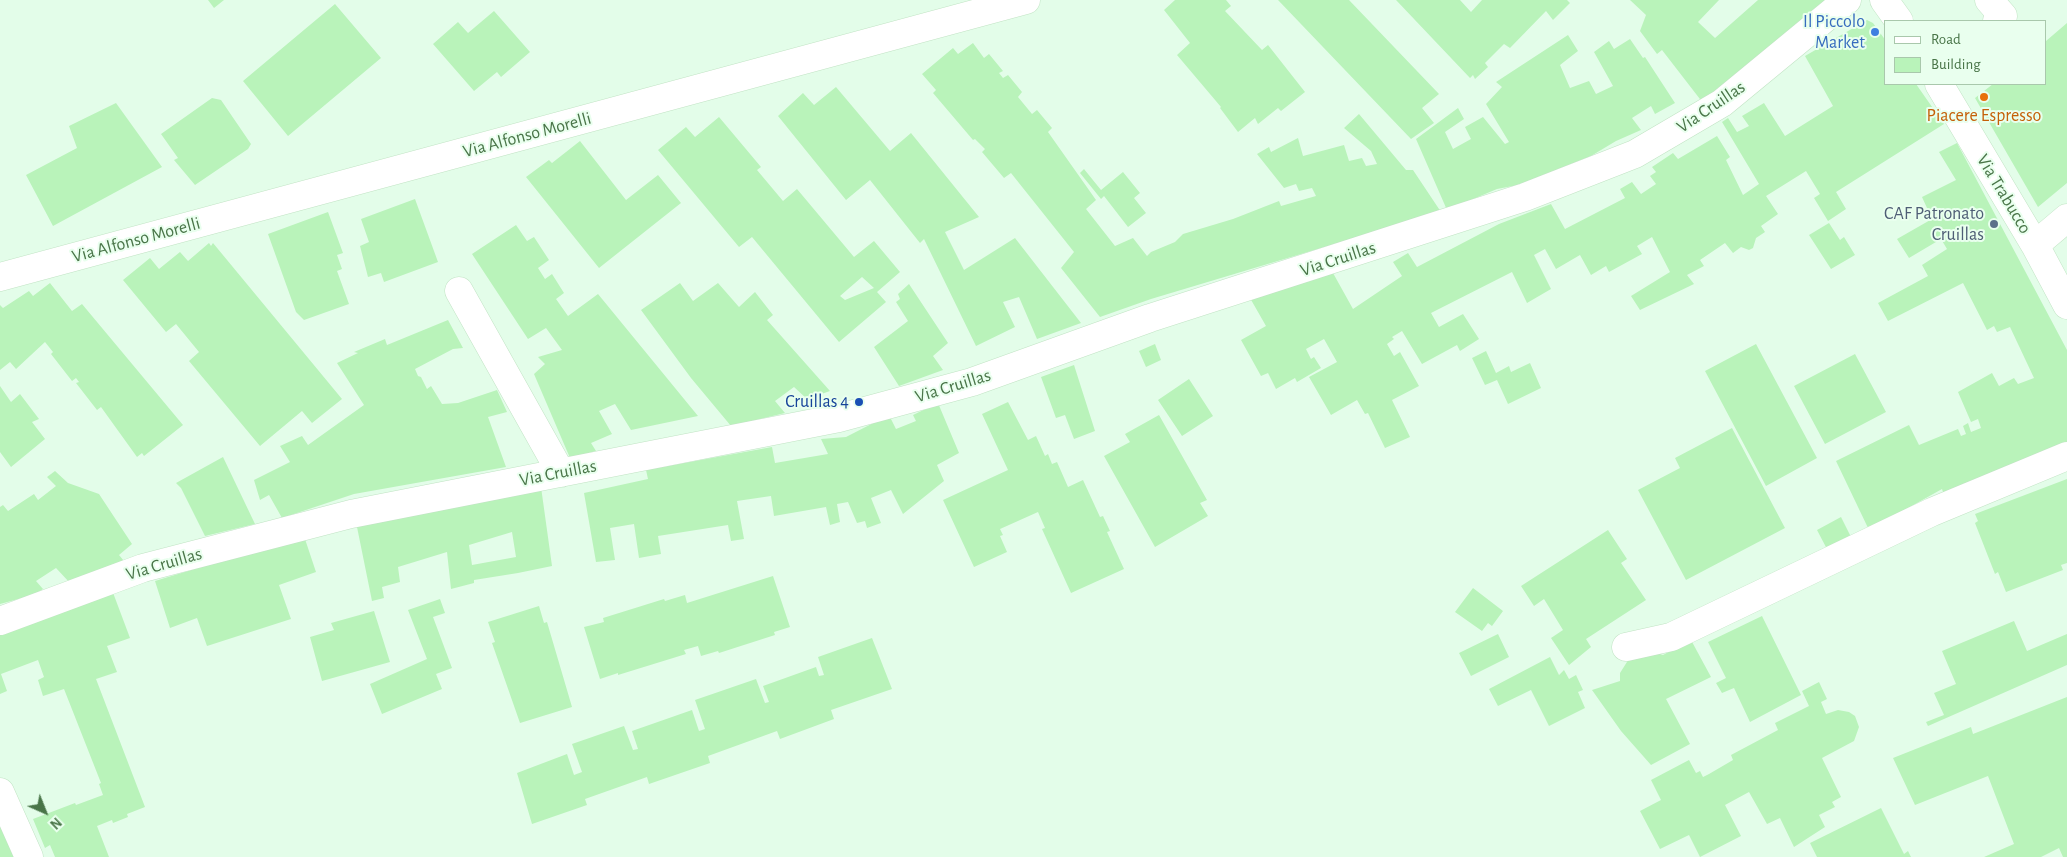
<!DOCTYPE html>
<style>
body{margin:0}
#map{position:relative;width:2067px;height:857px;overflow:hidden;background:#e3fde9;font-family:"Alegreya Sans",sans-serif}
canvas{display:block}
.legend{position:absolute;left:1884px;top:20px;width:162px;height:65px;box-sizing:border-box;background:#e9ffee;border:1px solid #a9c8ac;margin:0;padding:6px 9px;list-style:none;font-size:15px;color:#497548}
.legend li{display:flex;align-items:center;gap:10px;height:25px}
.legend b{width:25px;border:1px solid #a9c8ac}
.north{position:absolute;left:20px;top:787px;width:50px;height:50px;-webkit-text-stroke:4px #e9ffee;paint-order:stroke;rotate:136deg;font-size:14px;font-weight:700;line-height:20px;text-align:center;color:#497548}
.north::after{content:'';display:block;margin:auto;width:18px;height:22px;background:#497548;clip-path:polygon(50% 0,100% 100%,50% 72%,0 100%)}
</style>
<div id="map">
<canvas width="2067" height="857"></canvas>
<ul class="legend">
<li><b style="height:6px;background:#fff"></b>Road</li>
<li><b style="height:14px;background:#b9f3ba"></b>Building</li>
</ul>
<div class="north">N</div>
</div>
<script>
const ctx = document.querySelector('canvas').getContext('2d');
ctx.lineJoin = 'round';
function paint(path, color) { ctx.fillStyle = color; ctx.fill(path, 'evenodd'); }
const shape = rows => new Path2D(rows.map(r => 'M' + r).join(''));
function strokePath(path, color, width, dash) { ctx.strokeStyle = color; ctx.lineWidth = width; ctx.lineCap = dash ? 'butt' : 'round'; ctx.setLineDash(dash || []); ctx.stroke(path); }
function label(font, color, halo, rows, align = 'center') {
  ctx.font = font + ' "Alegreya Sans",sans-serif'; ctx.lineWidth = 4; ctx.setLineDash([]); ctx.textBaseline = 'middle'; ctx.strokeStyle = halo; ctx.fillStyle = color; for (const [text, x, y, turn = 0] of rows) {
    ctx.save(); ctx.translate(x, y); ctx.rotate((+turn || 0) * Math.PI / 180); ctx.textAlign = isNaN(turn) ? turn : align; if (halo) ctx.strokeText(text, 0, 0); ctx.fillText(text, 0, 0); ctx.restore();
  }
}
const building = shape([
 [208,0,224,0,214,8],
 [1175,0,1226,0,1231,6,1225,11,1262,50,1268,45,1305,92,1281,111,1278,108,1258,124,1255,118,1238,132,1220,108,1221,107,1177,55,1190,43,1164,10],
 [1278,0,1349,0,1439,94,1422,108,1434,123,1411,139],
 [1396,0,1460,0,1471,12,1482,0,1567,0,1570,3,1553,20,1546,11,1510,48,1504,44,1485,63,1488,67,1475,79,1473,75,1470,78],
 [1630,0,1719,0,1698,22,1715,38,1758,0,1831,0,1703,103,1662,50,1657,54,1640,31,1646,15],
 [335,4,381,58,288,136,243,81],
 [494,11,530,52,501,77,497,72,474,91,433,44,458,22,468,33],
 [1867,20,1873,23,1886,41,1886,84,1916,84,1944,124,1836,192,1846,209,1828,221,1814,198,1820,194,1806,171,1766,196,1778,214,1761,226,1765,232,1756,238,1753,248,1749,250,1741,247,1733,253,1725,243,1700,260,1704,266,1687,275,1694,284,1640,310,1631,296,1670,272,1652,237,1637,246,1642,254,1609,272,1606,266,1591,275,1580,255,1556,269,1545,249,1534,255,1551,289,1527,303,1512,272,1431,313,1439,327,1463,314,1479,339,1460,351,1457,345,1422,364,1402,331,1392,337,1394,339,1387,344,1394,356,1400,352,1419,386,1392,400,1410,437,1385,448,1368,413,1365,414,1357,400,1331,415,1309,377,1337,362,1324,339,1306,349,1311,359,1314,357,1321,368,1297,382,1295,378,1276,389,1268,373,1261,376,1241,340,1266,326,1250,298,1333,273,1353,309,1402,276,1393,262,1408,253,1417,267,1499,224,1551,204,1565,229,1625,198,1620,189,1632,182,1641,194,1656,184,1650,176,1656,172,1652,167,1673,153,1678,159,1717,136,1730,157,1726,160,1743,195,1759,184,1722,122,1728,118,1737,132,1749,126,1742,116,1764,103,1785,136,1833,106,1805,56],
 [2067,23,2067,183,2038,207,1975,98,1993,84,2046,84,2046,41],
 [1568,35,1578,51,1560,65,1570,88,1589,81,1596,94,1613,86,1594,52,1609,41,1614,49,1630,39,1643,58,1645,57,1675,103,1655,114,1651,106,1632,118,1641,130,1616,141,1591,156,1518,185,1497,189,1447,210,1416,139,1458,108,1464,119,1445,132,1453,149,1471,139,1465,127,1483,117,1505,144,1509,142,1486,104,1502,87,1496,82],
 [973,43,984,58,989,54,1003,71,999,73,1003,78,1008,75,1022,92,1018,97,1032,114,1037,110,1052,128,1048,132,1096,200,1086,209,1115,246,1133,238,1147,256,1151,252,1175,242,1183,234,1233,219,1279,201,1281,206,1316,196,1312,188,1299,191,1296,184,1284,188,1257,154,1269,147,1271,152,1298,138,1303,156,1344,145,1349,161,1362,158,1366,166,1377,164,1371,151,1344,128,1359,114,1406,170,1413,170,1441,212,1151,299,1100,317,1061,268,1074,252,1011,173,1004,178,982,152,985,149,975,139,973,140,933,93,936,90,922,74,953,48,958,54],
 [836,87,890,151,911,133,979,217,945,232,964,270,1015,238,1081,323,1037,339,1019,297,1003,302,1015,327,976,346,924,239,920,243,870,180,846,200,778,116,803,93,814,105],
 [212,98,221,100,251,144,248,149,195,185,174,160,178,158,161,134],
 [116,103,162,167,53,226,26,175,77,148,69,126],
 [719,117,761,167,757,170,783,201,797,189,854,257,874,241,900,272,877,292,886,302,839,342,752,237,739,247,658,150,686,127,695,137],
 [862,277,874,288,845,300,840,296],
 [580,141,626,200,658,175,681,203,599,268,526,177,549,160,552,163],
 [1957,143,2067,350,2067,445,1945,498,1942,489,1869,530,1836,461,1909,425,1919,445,1958,429,1961,436,1966,434,1963,426,1968,423,1971,432,1981,428,1978,419,1971,422,1958,392,1992,373,1999,386,2014,378,2018,384,2034,378,2010,327,1997,332,1994,326,1987,330,1963,283,1888,321,1878,303,1928,276,1922,265,1947,249,1941,239,1909,258,1897,239,1932,219,1922,197,1956,180,1939,152],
 [1084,169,1101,190,1123,172,1140,193,1134,198,1146,213,1128,227,1104,196,1101,199,1080,173],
 [415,199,438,262,384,282,381,273,368,277,360,246,369,242,361,219],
 [328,212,343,253,337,255,342,269,337,271,349,304,304,320,296,312,268,234],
 [1829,223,1840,240,1844,237,1855,255,1831,269,1809,235],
 [516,225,527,241,534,237,549,260,538,268,545,279,552,274,564,293,556,299,568,316,598,294,698,416,631,430,615,404,599,411,612,434,591,443,596,451,570,458,534,374,545,364,538,357,562,350,546,328,528,339,472,254],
 [209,243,211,246,213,243,342,399,312,423,302,411,260,446,189,361,199,352,176,324,166,332,123,280,150,258,159,269,180,252,188,261],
 [50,283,72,311,82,304,183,425,144,456,142,453,137,457,101,407,97,410,76,383,79,382,76,378,72,381,51,354,53,352,45,342,16,369,10,362,0,370,0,305,3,308,29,291,33,296],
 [680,283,693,301,718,283,739,307,755,292,773,315,767,320,830,391,807,399,794,387,775,401,785,413,731,426,691,378,641,310],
 [909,284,948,343,933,356,943,370,899,386,874,347,908,321,896,302,900,299,898,294],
 [448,320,463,348,453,349,415,369,418,376,421,377,427,389,431,386,442,404,458,403,497,390,507,412,488,417,506,467,354,494,282,518,269,495,260,500,254,480,290,462,280,446,302,436,308,445,364,405,337,363,358,353,354,352,385,339,387,345],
 [1155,344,1161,360,1146,367,1139,351],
 [1756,344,1817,458,1766,486,1705,371],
 [1486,351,1496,373,1509,366,1511,372,1530,363,1541,388,1508,404,1497,380,1485,385,1472,358],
 [1855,354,1886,412,1825,444,1794,386],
 [1074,365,1095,431,1074,439,1065,415,1056,418,1041,377],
 [1189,379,1213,416,1182,436,1158,400],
 [0,386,11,402,20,394,39,419,32,422,45,439,11,467,0,452],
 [1008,402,1028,440,1036,436,1045,456,1048,454,1052,464,1057,462,1068,487,1083,480,1100,517,1103,516,1110,531,1107,532,1124,569,1071,593,1042,529,1045,528,1038,512,1000,529,1003,535,1000,536,1007,552,974,567,943,500,1008,470,982,414],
 [938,403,959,453,937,465,944,481,903,514,891,490,871,498,881,523,867,528,865,521,857,523,848,502,837,504,840,522,830,525,826,507,774,516,771,496,737,501,744,539,731,541,728,525,658,536,661,554,639,558,634,524,610,528,615,560,596,562,584,493,648,479,646,470,772,447,775,463,828,454,821,439,846,437,889,415,896,429,916,421,913,415],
 [1159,415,1207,500,1200,503,1208,516,1155,547,1104,456,1130,442,1125,434],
 [1732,428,1785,528,1686,580,1638,490,1680,468,1675,458],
 [223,457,255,524,205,536,181,488,176,483],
 [55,471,68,483,99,494,132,544,119,555,124,561,70,583,56,568,36,581,43,589,40,591,33,595,0,604,0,507,3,505,8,511,34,494,38,500,56,486,47,477],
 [2067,479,2067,563,2061,565,2063,570,2006,592,1998,572,1995,574,1975,523,1978,521,1975,514],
 [541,487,552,566,518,573,474,580,474,583,451,589,447,552,398,567,400,582,382,587,384,598,372,601,357,527,406,514],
 [512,532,516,557,472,565,469,545],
 [1841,517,1852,539,1828,551,1817,530],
 [1608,530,1627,559,1621,563,1646,600,1586,639,1591,647,1569,665,1551,638,1563,630,1544,599,1534,606,1521,586],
 [304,536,316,572,279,585,291,619,207,646,197,618,170,628,155,581],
 [773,576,790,627,774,632,775,635,719,653,718,651,701,656,698,646,684,650,686,654,618,675,618,673,600,679,584,627,604,622,603,618,664,599,665,601,685,595,687,603],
 [1473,588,1503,611,1492,626,1488,623,1482,631,1455,612],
 [112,590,130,638,107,646,117,672,96,679,145,807,127,814,128,817,113,823,112,820,97,826,109,857,55,857,50,845,45,848,33,819,75,803,76,805,103,795,99,784,101,783,64,689,43,696,38,680,44,677,38,660,1,674,7,691,0,694,0,631],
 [440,599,445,613,433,617,452,668,436,674,442,689,382,714,370,684,427,659,408,610],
 [539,606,544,623,547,622,572,707,520,723,492,643,495,642,488,622],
 [374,611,390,662,322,681,310,637,334,630,331,623],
 [1762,616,1801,695,1750,722,1734,688,1722,693,1716,683,1726,678,1708,642],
 [2014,621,2027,651,2067,634,2067,665,1928,726,1926,722,1944,715,1934,693,1956,684,1942,651],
 [1498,634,1509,657,1471,676,1459,653],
 [872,638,892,689,831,710,834,719,780,739,777,731,708,756,710,763,649,784,647,777,585,799,587,805,532,824,517,773,567,754,574,775,582,772,572,744,624,726,633,750,638,749,632,731,692,710,699,731,705,729,695,700,756,679,765,703,769,702,763,686,816,667,819,676,824,675,818,657],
 [1691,640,1711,677,1666,699,1690,744,1651,765,1621,731,1592,690,1620,681,1620,673,1632,654,1648,650,1663,655],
 [1550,657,1559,675,1564,670,1569,679,1576,675,1583,690,1578,692,1585,708,1549,726,1531,690,1498,706,1489,689],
 [1819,682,1827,699,1821,702,1826,714,1838,710,1849,712,1855,716,1859,727,1854,741,1822,758,1841,797,1832,802,1835,807,1819,815,1825,827,1794,847,1780,818,1767,824,1749,792,1725,805,1741,836,1700,857,1689,835,1660,849,1640,811,1661,800,1651,780,1689,760,1696,773,1700,771,1703,777,1709,774,1733,760,1731,755,1778,730,1775,723,1809,706,1802,691],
 [2067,697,2067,857,2063,857,2059,848,2041,857,1984,857,2014,844,1988,776,1915,805,1893,758,1971,727,1973,734],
 [1881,808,1904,854,1908,851,1911,857,1817,857,1810,843],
 [0,817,17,857,0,857]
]);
const minor = shape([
 [1884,0,1899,21],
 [1989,0,2003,16,1997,21],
 [1939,84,2035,245,2067,305],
 [2035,245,2067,218],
 [0,277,1026,0],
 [459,291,561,473],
 [0,621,143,568,351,514,839,418,972,382,1150,318,1525,197,1635,154,1722,103,1847,0],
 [1626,647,1671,637,1932,512,2067,456],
 [0,792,29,857]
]);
const markers = [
 [1875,32,5,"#3f7fe0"],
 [1984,97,5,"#e8710a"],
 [1994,224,5,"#5c6f8a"],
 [859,402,5,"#1a4fb4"]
];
const shopNames = [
 ["Il Piccolo",1865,22],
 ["Market",1865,43]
];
const streetNames = [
 ["Via Cruillas",1711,107,-34],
 ["Via Alfonso Morelli",527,135,-15],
 ["Via Trabucco",2004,194,59],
 ["Via Alfonso Morelli",136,240,-15],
 ["Via Cruillas",1338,259,-18],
 ["Via Cruillas",953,386,-17],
 ["Via Cruillas",558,473,-11],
 ["Via Cruillas",164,564,-16]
];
const foodNames = [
 ["Piacere Espresso",1984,116]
];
const serviceNames = [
 ["CAF Patronato",1984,214],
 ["Cruillas",1984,235]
];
const transitNames = [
 ["Cruillas 4",849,402]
];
paint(building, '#b9f3ba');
strokePath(minor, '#c1e3c4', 29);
strokePath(minor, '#fff', 28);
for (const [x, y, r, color] of markers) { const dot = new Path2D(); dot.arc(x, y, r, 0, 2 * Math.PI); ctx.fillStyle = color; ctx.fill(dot); strokePath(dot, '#e9ffee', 2); }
label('18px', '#366cbe', '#e9ffee', shopNames, 'right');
label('18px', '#497548', '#e9ffee', streetNames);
label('18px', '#c56008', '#e9ffee', foodNames);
label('18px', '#4e5e75', '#e9ffee', serviceNames, 'right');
label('18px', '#164399', '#e9ffee', transitNames, 'right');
</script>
